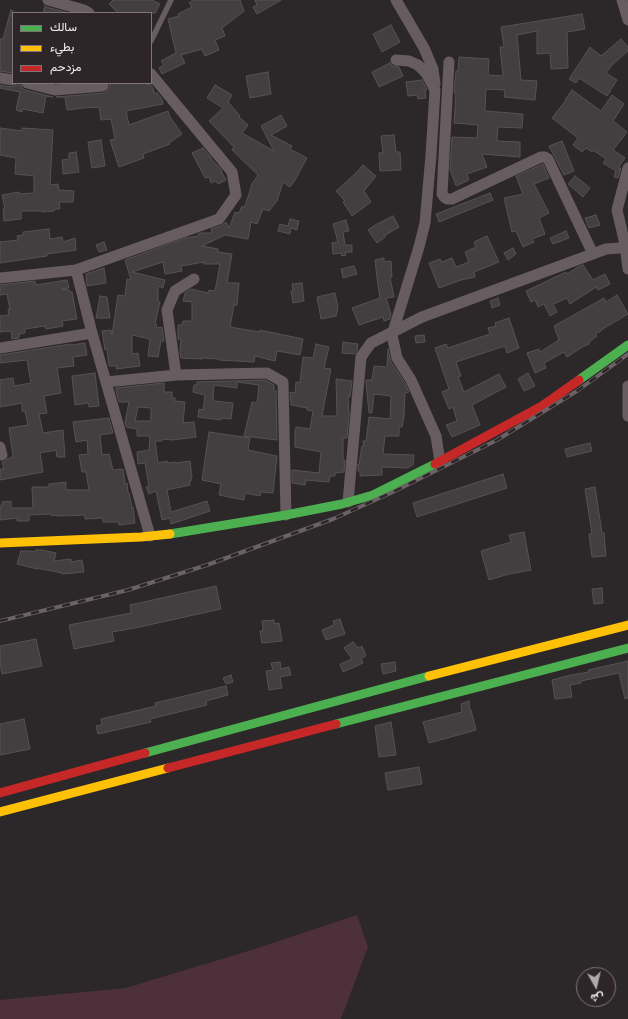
<!DOCTYPE html>
<meta charset="utf-8">
<style>
body{margin:0}
#map{position:relative;width:628px;height:1019px;overflow:hidden;background:#2c2729;font-family:"PT Sans Narrow",Vazirmatn,sans-serif}
canvas{display:block}
.legend{position:absolute;left:12px;top:12px;width:140px;height:72px;box-sizing:border-box;background:#2e2528;border:1px solid #7e7679;margin:0;padding:5px 7px;list-style:none;font-size:12px;color:#f6f0f2}
.legend li{display:flex;align-items:center;gap:8px;height:20px}
.legend b{width:20px;border:1px solid #7e7679}
.north{position:absolute;left:576px;top:967px;width:40px;height:40px;box-sizing:border-box;background:#2e2528;border:1px solid #7e7679;border-radius:50%;rotate:172deg;font-size:11px;font-weight:700;line-height:16px;text-align:center;color:#f6f0f2}
.north::after{content:'';display:block;margin:auto;width:14px;height:18px;background:#afaaac;clip-path:polygon(50% 0,100% 100%,50% 72%,0 100%)}
</style>
<div id="map">
<canvas width="628" height="1019"></canvas>
<ul class="legend">
<li><b style="height:5px;background:#4caf50"></b>سالك</li>
<li><b style="height:5px;background:#ffc107"></b>بطيء</li>
<li><b style="height:5px;background:#c62828"></b>مزدحم</li>
</ul>
<div class="north">ش</div>
</div>
<script>
const ctx = document.querySelector('canvas').getContext('2d');
ctx.lineJoin = 'round';
function paint(path, color) { ctx.fillStyle = color; ctx.fill(path, 'evenodd'); }
const shape = rows => new Path2D(rows.map(r => 'M' + r).join(''));
function strokePath(path, color, width, dash) { ctx.strokeStyle = color; ctx.lineWidth = width; ctx.lineCap = dash ? 'butt' : 'round'; ctx.setLineDash(dash || []); ctx.stroke(path); }
const green = shape([
 [357,915,368,947,341,1019,0,1019,0,1000,126,988,258,948]
]);
const building = shape([
 [113,0,152,0,160,4,155,13,118,13,109,4,113,0],
 [193,0,240,0,244,11,222,28,225,36,215,40,219,50,205,56,202,49,181,55,185,63,162,74,159,68,164,65,161,61,176,53,168,19,179,16,178,14,192,7,189,3,193,0],
 [255,0,281,0,257,14,253,7,257,5,255,0],
 [45,6,46,7,69,13,43,13,45,6],
 [11,10,13,11,13,73,0,71,0,39,3,39,11,10],
 [582,14,585,29,567,32,568,68,551,69,550,53,537,54,537,31,517,35,521,80,537,81,535,100,504,97,505,90,486,89,485,111,523,114,522,128,498,127,497,141,520,142,520,157,482,154,487,167,467,174,469,180,456,186,450,169,452,137,477,138,478,125,454,123,456,93,454,93,456,71,458,71,459,57,489,59,488,75,503,76,500,47,504,47,501,27,582,14],
 [391,25,400,42,382,52,373,34,391,25],
 [621,39,628,47,628,51,612,65,606,73,617,80,607,96,579,78,576,83,569,79,590,47,601,56,621,39],
 [390,63,392,66,399,67,403,76,379,87,372,72,390,63],
 [268,72,271,94,250,98,246,76,268,72],
 [422,80,427,90,425,90,426,98,418,99,417,95,408,96,406,82,422,80],
 [19,83,20,83,22,88,25,90,53,97,46,96,43,113,23,109,22,112,16,110,20,92,0,88,0,85,12,87,16,86,19,83],
 [109,83,147,83,147,85,150,84,153,88,154,93,157,93,162,99,163,104,126,111,129,125,168,111,170,117,182,134,169,143,170,144,143,154,144,158,119,167,110,140,115,139,111,119,101,120,99,107,83,108,67,110,65,97,56,97,104,93,107,91,109,89,110,86,109,83],
 [215,85,232,95,228,102,240,116,239,117,248,125,242,133,274,151,261,126,281,115,287,126,271,135,292,146,290,149,307,158,295,180,290,187,283,182,277,201,269,211,263,209,257,224,251,222,248,239,225,235,202,246,218,249,218,252,232,254,227,283,239,283,237,305,234,305,230,327,260,332,260,330,303,339,300,355,277,351,275,361,255,356,254,362,219,360,219,359,202,358,202,359,181,358,180,353,181,339,178,339,178,325,182,325,183,321,192,321,192,302,183,301,185,293,191,289,208,293,209,290,215,291,220,264,204,264,204,262,181,266,182,271,165,274,163,262,132,272,165,280,163,288,158,286,158,301,160,302,155,324,157,325,156,328,162,327,164,341,161,341,158,357,148,356,150,339,132,335,132,354,138,353,140,366,116,369,117,366,109,366,107,349,105,350,102,331,111,330,112,335,118,295,125,296,127,279,131,280,125,260,185,238,198,236,198,234,200,233,212,233,211,229,221,226,226,222,229,228,235,212,239,213,242,206,244,208,249,194,252,184,258,175,232,150,234,147,209,121,223,108,207,98,215,85],
 [572,90,601,111,612,95,624,104,613,121,627,132,613,150,625,158,618,168,621,168,618,178,614,177,616,171,603,163,606,159,593,150,592,152,586,148,582,152,573,145,578,138,552,118,566,100,565,100,572,90],
 [0,128,22,131,22,128,53,130,50,185,58,184,59,190,74,191,73,202,59,202,60,209,54,209,54,211,42,212,42,211,21,211,21,219,4,221,3,209,5,209,2,195,19,192,19,194,34,193,34,176,15,174,16,158,0,155,0,128],
 [394,135,396,152,400,152,401,170,380,171,379,153,383,153,381,136,394,135],
 [101,140,105,166,92,168,88,142,101,140],
 [562,141,574,171,564,175,549,146,562,141],
 [203,148,210,156,213,162,214,162,222,170,221,171,226,180,218,184,216,181,211,183,209,177,205,178,192,153,203,148],
 [76,152,79,172,63,174,62,160,69,159,69,153,76,152],
 [543,164,549,178,534,184,549,213,539,218,545,234,532,239,534,242,523,247,516,231,512,232,504,198,523,194,516,176,543,164],
 [363,165,376,176,364,191,371,202,352,216,343,202,345,201,336,191,355,174,363,165],
 [575,176,590,188,583,197,568,184,575,176],
 [490,193,493,200,439,222,436,214,490,193],
 [596,215,600,225,589,228,585,218,596,215],
 [393,216,399,227,384,236,385,237,377,243,368,230,375,225,393,216],
 [290,219,299,221,297,230,291,228,290,234,278,231,280,224,288,226,290,219],
 [346,220,349,231,343,232,345,245,352,245,352,252,345,252,346,255,342,256,341,253,333,254,332,243,338,242,333,224,346,220],
 [49,229,50,239,62,237,63,242,75,238,76,250,47,254,47,256,0,263,0,242,18,240,17,236,23,235,23,232,49,229],
 [566,231,569,238,553,244,550,238,566,231],
 [487,236,499,262,474,272,475,277,461,280,439,288,429,263,440,259,442,262,452,258,456,267,469,262,465,252,476,247,474,242,487,236],
 [104,242,107,250,99,252,96,245,104,242],
 [513,248,516,254,508,260,504,253,513,248],
 [384,258,384,262,391,261,392,277,390,277,394,297,386,298,391,314,390,319,384,321,383,317,359,325,352,308,380,298,377,278,375,260,384,258],
 [583,265,593,280,605,274,610,284,598,290,596,287,570,304,567,298,553,304,557,312,550,316,544,304,538,307,535,300,531,302,526,291,566,272,567,274,578,267,583,265],
 [354,266,357,274,343,278,341,269,354,266],
 [104,268,106,283,87,286,86,274,104,268],
 [67,280,69,288,61,289,69,290,70,292,72,292,77,319,62,321,63,326,46,329,45,326,25,329,25,333,19,334,19,338,12,339,11,331,0,332,0,316,9,315,8,309,10,309,7,294,0,295,0,285,35,281,36,285,67,280],
 [302,283,304,301,293,303,291,291,293,291,292,284,302,283],
 [335,293,338,307,336,316,321,319,317,297,335,293],
 [617,295,628,314,601,330,601,331,595,334,597,336,589,342,589,344,584,346,567,357,564,352,544,363,546,368,535,373,527,353,539,349,540,352,559,340,554,326,604,298,606,302,617,295],
 [100,296,107,297,110,318,96,318,100,296],
 [498,298,500,305,492,308,490,301,498,298],
 [509,318,519,348,507,353,505,346,456,362,461,376,458,377,464,392,499,374,506,387,472,405,480,425,452,437,446,425,457,421,453,407,449,409,442,392,449,389,435,348,446,344,448,348,490,334,488,328,496,326,495,323,509,318],
 [424,335,425,342,416,343,415,336,424,335],
 [343,342,358,344,357,351,355,354,342,353,343,342],
 [85,343,87,355,73,357,74,366,57,368,61,393,44,396,47,413,39,414,43,433,63,430,65,457,57,457,56,450,40,453,43,472,0,480,0,469,4,469,2,462,6,461,7,459,12,458,12,456,13,456,9,428,28,425,25,411,22,411,22,403,0,407,0,380,13,378,14,386,31,383,27,360,0,363,0,355,71,344,71,345,85,343],
 [316,344,329,347,324,368,331,369,322,416,337,416,336,379,352,381,350,397,348,397,349,414,347,438,343,438,343,460,345,460,344,472,335,473,335,476,330,476,329,482,306,480,305,485,292,483,292,470,319,473,321,452,295,447,295,432,296,427,310,429,313,411,307,410,307,408,291,405,290,392,295,393,296,382,300,383,303,357,313,358,316,344],
 [388,349,391,362,405,383,409,392,405,393,404,417,402,427,399,427,399,436,385,436,383,454,414,455,413,465,407,468,382,467,382,475,360,476,360,471,358,471,358,464,359,464,362,446,364,446,363,441,366,441,369,417,390,419,391,396,374,394,372,413,369,413,366,383,366,380,372,380,374,366,387,367,388,349],
 [95,373,99,406,89,407,88,403,75,405,72,376,95,373],
 [528,373,535,386,524,391,518,379,528,373],
 [265,380,274,385,274,390,276,391,277,440,244,436,252,402,257,403,259,385,237,382,237,388,214,385,213,401,233,403,231,419,221,418,221,420,198,417,199,409,203,410,205,395,193,392,194,385,197,385,197,382,265,380],
 [164,383,164,392,172,392,172,398,175,398,175,401,185,402,183,423,194,422,196,437,172,440,162,439,162,441,155,441,158,463,167,461,168,463,175,462,175,463,190,461,192,478,191,478,191,481,189,482,190,485,167,490,171,512,207,501,210,511,171,524,170,518,162,520,156,491,149,494,146,487,149,486,145,463,138,464,137,452,149,450,150,436,137,436,137,429,126,427,125,422,129,402,119,402,116,391,116,388,164,383],
 [138,407,151,408,151,421,135,421,138,407],
 [109,418,113,433,100,435,102,455,109,454,113,470,123,469,125,484,127,483,128,493,129,493,132,508,133,507,135,523,119,525,118,522,103,522,103,518,85,519,85,515,61,516,50,515,50,514,29,515,29,521,17,521,17,518,0,520,0,506,2,505,2,502,11,501,11,508,33,508,32,487,49,487,49,484,66,482,66,490,89,490,86,472,82,472,79,455,88,454,87,440,76,442,73,422,109,418],
 [209,432,250,438,248,450,277,456,273,493,261,492,260,496,245,493,244,500,219,495,221,484,202,480,209,432],
 [590,443,592,451,567,457,565,449,590,443],
 [503,474,507,488,417,517,413,503,503,474],
 [595,487,602,533,604,533,606,556,592,557,589,534,592,534,585,489,595,487],
 [524,532,531,570,509,574,489,580,481,551,511,542,509,535,524,532],
 [36,550,42,550,56,553,54,561,71,559,71,562,82,560,84,572,62,574,62,573,37,568,37,569,17,564,21,551,29,551,35,552,36,550],
 [216,586,221,609,135,628,112,632,114,641,74,649,69,625,131,613,130,605,216,586],
 [602,588,603,603,594,604,592,589,602,588],
 [340,619,345,634,326,640,322,630,334,625,333,621,340,619],
 [274,620,274,624,279,623,282,641,262,643,260,631,263,631,262,621,274,620],
 [36,639,42,666,2,674,0,662,0,646,36,639],
 [353,642,358,648,362,646,366,656,361,658,363,663,343,672,340,664,352,659,344,648,353,642],
 [628,661,628,698,625,699,619,673,581,681,581,683,570,685,572,697,555,699,552,680,571,675,589,672,588,670,628,661],
 [280,662,281,669,289,667,291,675,280,677,282,688,269,690,266,671,273,670,271,663,280,662],
 [395,662,396,671,383,674,381,664,395,662],
 [231,675,233,682,226,684,223,678,231,675],
 [226,686,228,695,206,701,207,705,150,719,151,722,98,734,96,726,102,725,101,719,156,706,155,703,226,686],
 [469,701,470,710,471,710,476,730,429,743,423,722,462,712,461,704,469,701],
 [24,719,30,749,0,755,0,724,24,719],
 [391,722,396,755,379,757,375,726,391,722],
 [419,767,422,784,388,790,385,773,419,767]
]);
const lane = shape([
 [151,41,171,0]
]);
const street = shape([
 [48,0,84,10,89,13],
 [396,0,424,48,433,69,435,84],
 [622,0,628,20],
 [396,60,409,61,418,65,426,73,435,90,431,155,425,223,419,247,392,335,397,358,411,380,436,436,440,462],
 [449,62,442,194,444,197,447,199,452,199,541,157,545,157,548,159,593,254],
 [0,78,13,80],
 [27,83,55,90,103,86],
 [625,244,617,210,628,168],
 [76,270,92,333,150,536],
 [0,278,76,270,219,219,236,195,232,172,151,74],
 [0,348,92,333],
 [176,375,167,310,175,291,194,279],
 [106,382,176,375,267,373,283,382,286,515],
 [628,386,628,416],
 [0,447,2,455,0,455],
 [348,502,361,357,371,343,422,317,606,249,620,248,625,244,628,269]
]);
const fast = shape([
 [579,380,628,345],
 [170,534,286,515,342,504,373,495,435,464],
 [336,724,628,648],
 [145,753,429,676]
]);
const slow = shape([
 [0,543,141,537,170,534],
 [429,676,628,625],
 [0,812,168,768]
]);
const jam = shape([
 [435,464,542,406,579,380],
 [168,768,336,724],
 [0,793,145,753]
]);
const rail = shape([
 [0,621,128,590,207,565,333,519,395,491,497,440,577,391,628,354]
]);
paint(green, '#4d303a');
paint(building, '#433f41');
strokePath(building, '#565253', 1);
strokePath(lane, '#675c60', 5.5);
strokePath(street, '#675c60', 11);
strokePath(fast, '#4caf50', 9);
strokePath(slow, '#ffc107', 9);
strokePath(jam, '#c62828', 9);
strokePath(rail, '#6a6265', 4);
strokePath(rail, '#2e2528', 2.5, [8]);
</script>
